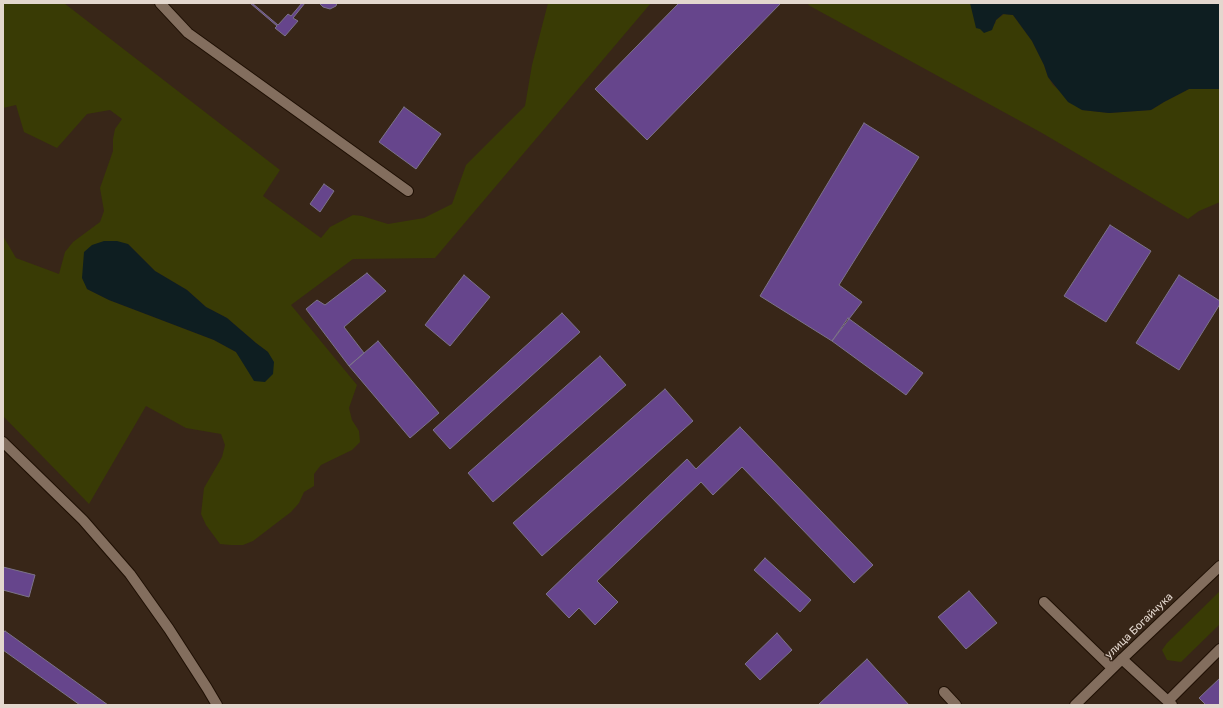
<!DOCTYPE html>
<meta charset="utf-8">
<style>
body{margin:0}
#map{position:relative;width:1223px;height:708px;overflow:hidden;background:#382618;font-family:Rubik,sans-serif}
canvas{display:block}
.frame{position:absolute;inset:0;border:4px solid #e3d7ce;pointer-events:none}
</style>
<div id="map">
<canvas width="1223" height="708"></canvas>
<div class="frame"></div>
</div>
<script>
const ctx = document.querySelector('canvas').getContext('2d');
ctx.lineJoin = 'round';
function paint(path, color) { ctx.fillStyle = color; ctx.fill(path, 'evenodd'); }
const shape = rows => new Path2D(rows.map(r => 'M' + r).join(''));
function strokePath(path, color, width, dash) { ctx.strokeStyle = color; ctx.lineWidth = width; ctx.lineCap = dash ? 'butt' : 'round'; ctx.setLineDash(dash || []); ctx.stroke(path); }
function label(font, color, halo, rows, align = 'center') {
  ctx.font = font + ' Rubik,sans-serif'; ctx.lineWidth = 3; ctx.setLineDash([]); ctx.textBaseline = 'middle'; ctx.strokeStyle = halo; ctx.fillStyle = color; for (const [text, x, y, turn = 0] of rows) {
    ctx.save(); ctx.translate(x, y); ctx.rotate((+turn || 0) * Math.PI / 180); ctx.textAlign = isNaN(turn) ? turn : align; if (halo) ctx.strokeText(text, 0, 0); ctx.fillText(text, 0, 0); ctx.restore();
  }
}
const green = shape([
 [3,3,64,3,280,170,263,196,321,238,330,227,353,215,362,216,388,224,424,218,452,204,466,165,525,106,532,65,548,3,651,3,435,258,353,259,291,305,357,385,349,408,352,420,359,431,360,442,352,450,321,465,314,474,314,486,304,492,299,503,291,512,253,541,243,545,231,545,220,544,206,525,201,514,204,488,222,457,225,445,221,434,186,428,146,406,89,504,3,416,3,236,16,258,59,274,65,252,73,242,100,222,104,211,100,188,113,151,113,139,115,129,122,119,110,110,87,114,57,148,24,132,16,105,3,108],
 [128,244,155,271,187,290,206,307,227,318,256,343,268,352,242,360,236,352,214,340,109,300,87,289],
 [807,3,970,3,972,8,995,24,996,20,1004,14,1013,15,1032,41,1044,65,1048,77,1053,85,1082,110,1109,113,1151,110,1164,102,1189,89,1220,89,1220,202,1199,211,1188,219,1042,133,810,6],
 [1220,591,1220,624,1181,662,1167,660,1162,650,1167,643]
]);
const water = shape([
 [970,3,1220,3,1220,89,1189,89,1164,102,1151,110,1109,113,1082,110,1068,102,1048,77,1044,65,1032,41,1013,15,1003,14,996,20,992,30,984,33,980,29,976,28],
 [104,241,117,241,128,244,155,271,187,290,206,307,227,318,256,343,268,352,274,362,273,374,265,382,254,381,236,352,214,340,109,300,87,289,82,278,84,252,92,245]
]);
const building = shape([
 [250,3,252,3,278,25,288,14,291,16,302,3,305,3,293,18,298,21,285,36,275,28,277,26,250,3],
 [319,3,337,3,336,6,330,9,323,7,319,3],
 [679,3,781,3,647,140,595,89,679,3],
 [404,107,441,134,416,169,379,142,404,107],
 [864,123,919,157,839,285,862,302,832,341,760,296,864,123],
 [324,184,334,191,320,212,310,204,324,184],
 [1110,225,1151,251,1106,322,1064,296,1110,225],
 [367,273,386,291,344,327,364,353,349,366,306,309,317,300,325,305,367,273],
 [464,275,490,297,450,346,425,325,464,275],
 [1179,275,1220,301,1220,304,1179,370,1136,343,1179,275],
 [562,313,580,332,450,449,433,430,562,313],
 [848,318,923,373,906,395,832,341,848,318],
 [378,341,439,413,410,438,349,366,378,341],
 [600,356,626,385,493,502,468,473,600,356],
 [665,389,693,421,542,556,513,523,665,389],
 [740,427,873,565,854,583,742,467,713,495,701,482,597,581,618,602,595,625,579,608,569,618,546,594,687,459,696,469,740,427],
 [765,558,811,600,800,612,754,570,765,558],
 [3,567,35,575,29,597,3,590,3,567],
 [969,591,997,623,966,649,938,617,969,591],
 [5,631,108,705,80,705,3,650,3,633,5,631],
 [777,633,792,650,760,680,745,664,777,633],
 [867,659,909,705,818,705,867,659],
 [1220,678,1220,705,1206,705,1199,698,1220,678]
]);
const lane = shape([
 [160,3,188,33,408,191],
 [3,442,83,520,130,574,169,629,207,688,217,705],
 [1044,602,1112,668],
 [1122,659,1172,705],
 [944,692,956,705],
 [1168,701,1220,649]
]);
const street = shape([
 [1075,705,1122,659,1220,566]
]);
const streetNames = [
 ["улица Богайчука",1139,626,-44]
];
paint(green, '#393b05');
paint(water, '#0e1e21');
paint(building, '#66458c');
strokePath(building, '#7c7389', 1);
strokePath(lane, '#1e0f03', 12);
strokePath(street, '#1e0f03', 12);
strokePath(lane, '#836e5e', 10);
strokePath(street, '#836e5e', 10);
label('11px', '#e3d7ce', '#382618', streetNames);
</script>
